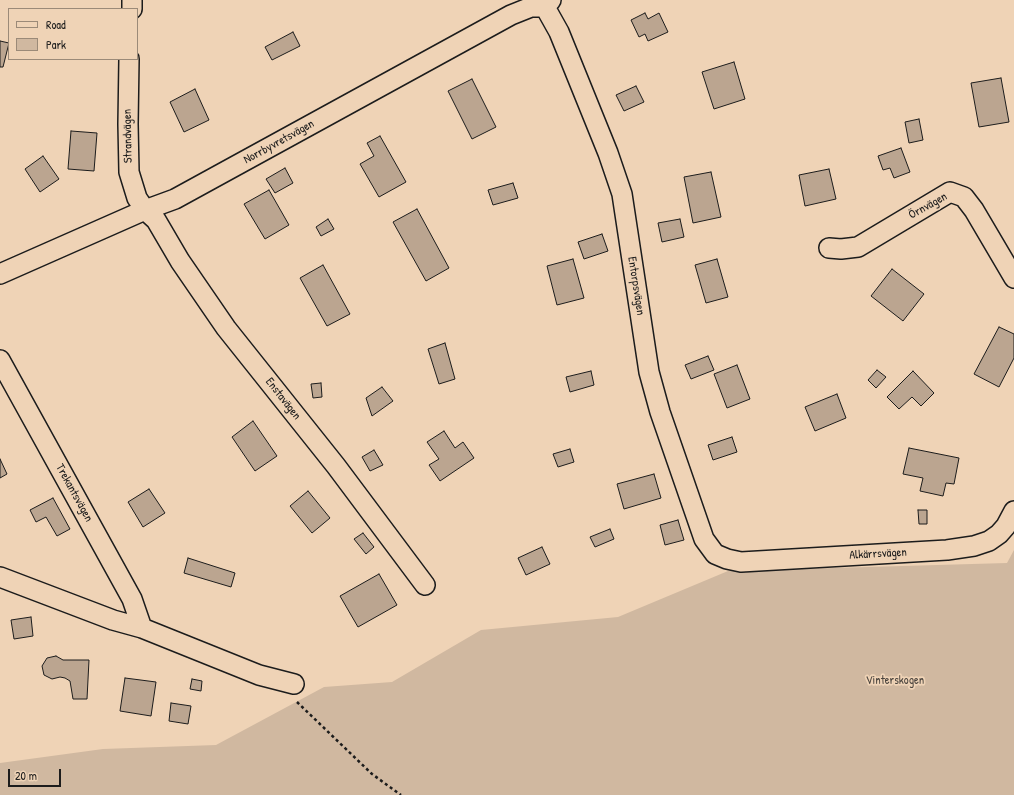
<!DOCTYPE html>
<meta charset="utf-8">
<style>
body{margin:0}
#map{position:relative;width:1014px;height:795px;overflow:hidden;background:#efd3b6;font-family:"Patrick Hand",sans-serif}
canvas{display:block}
.legend{position:absolute;left:8px;top:8px;width:130px;height:52px;box-sizing:border-box;background:#efd3b6;border:1px solid #9b8a78;margin:0;padding:5px 7px;list-style:none;font-size:12px;color:#1c1c1c}
.legend li{display:flex;align-items:center;gap:8px;height:20px}
.legend b{width:20px;border:1px solid #9b8a78}
.scale{position:absolute;left:8px;top:769px;width:53px;height:18px;box-sizing:border-box;border:2px solid #1c1c1c;border-top:0;padding-left:5px;font-size:12px;line-height:14px;white-space:nowrap;color:#1c1c1c;-webkit-text-stroke:3px #efd3b6;paint-order:stroke}
</style>
<div id="map">
<canvas width="1014" height="795"></canvas>
<ul class="legend">
<li><b style="height:5px;background:#efd3b6"></b>Road</li>
<li><b style="height:11px;background:#d0b8a0"></b>Park</li>
</ul>
<div class="scale">20 m</div>
</div>
<script>
const ctx = document.querySelector('canvas').getContext('2d');
ctx.lineJoin = 'round';
function paint(path, color) { ctx.fillStyle = color; ctx.fill(path, 'evenodd'); }
const shape = rows => new Path2D(rows.map(r => 'M' + r).join(''));
function strokePath(path, color, width, dash) { ctx.strokeStyle = color; ctx.lineWidth = width; ctx.lineCap = dash ? 'butt' : 'round'; ctx.setLineDash(dash || []); ctx.stroke(path); }
function label(font, color, halo, rows, align = 'center') {
  ctx.font = font + ' "Patrick Hand",sans-serif'; ctx.lineWidth = 3.5; ctx.setLineDash([]); ctx.textBaseline = 'middle'; ctx.strokeStyle = halo; ctx.fillStyle = color; for (const [text, x, y, turn = 0] of rows) {
    ctx.save(); ctx.translate(x, y); ctx.rotate((+turn || 0) * Math.PI / 180); ctx.textAlign = isNaN(turn) ? turn : align; if (halo) ctx.strokeText(text, 0, 0); ctx.fillText(text, 0, 0); ctx.restore();
  }
}
const green = shape([
 [1014,550,1014,795,0,795,0,763,103,749,216,745,324,687,392,682,481,630,618,617,728,571,1007,563]
]);
const building = shape([
 [645,13,648,19,659,13,668,32,648,41,645,34,639,37,631,20,645,13],
 [293,32,300,46,272,60,265,47,293,32],
 [0,41,9,43,3,67,0,67,0,41],
 [734,62,745,99,714,109,702,72,734,62],
 [1001,78,1009,122,979,127,971,83,1001,78],
 [472,79,496,127,472,139,448,91,472,79],
 [636,86,644,102,624,111,616,95,636,86],
 [195,89,209,120,184,132,170,102,195,89],
 [919,119,923,140,909,143,905,122,919,119],
 [71,131,97,133,94,171,68,169,71,131],
 [380,136,406,182,379,197,360,164,374,156,367,143,380,136],
 [901,148,910,172,894,178,890,168,883,170,878,156,901,148],
 [43,156,59,179,40,192,25,169,43,156],
 [285,168,293,183,275,193,266,179,285,168],
 [829,169,836,199,805,206,799,175,829,169],
 [711,172,721,217,693,223,684,177,711,172],
 [513,183,518,198,493,205,488,190,513,183],
 [269,190,289,225,265,239,244,204,269,190],
 [417,209,449,268,426,281,393,222,417,209],
 [328,219,334,229,321,236,316,227,328,219],
 [680,219,684,237,662,242,658,223,680,219],
 [602,234,608,251,584,259,578,242,602,234],
 [573,259,584,298,557,305,547,266,573,259],
 [717,259,728,297,706,303,695,265,717,259],
 [323,265,350,314,327,326,300,278,323,265],
 [892,269,924,294,903,321,871,296,892,269],
 [999,327,1014,334,1014,358,999,387,974,374,999,327],
 [445,343,455,379,439,384,428,349,445,343],
 [708,356,714,370,691,379,685,365,708,356],
 [737,365,750,399,727,408,714,374,737,365],
 [877,370,886,377,876,388,868,380,877,370],
 [591,371,594,385,570,392,566,377,591,371],
 [913,371,934,393,921,406,912,397,899,409,887,397,913,371],
 [321,383,322,397,313,398,311,384,321,383],
 [382,387,393,401,372,416,366,398,382,387],
 [837,394,846,418,815,431,805,407,837,394],
 [253,421,277,456,255,471,232,437,253,421],
 [444,431,455,448,463,442,474,458,440,481,429,465,439,459,427,442,444,431],
 [732,437,737,452,713,460,708,445,732,437],
 [909,448,959,458,954,484,946,483,943,496,920,491,923,478,903,474,909,448],
 [570,449,574,462,558,467,553,454,570,449],
 [374,450,383,465,370,471,362,457,374,450],
 [0,459,7,474,0,478,0,459],
 [654,474,661,498,624,509,617,484,654,474],
 [149,489,165,513,143,527,128,502,149,489],
 [308,491,330,518,312,533,290,506,308,491],
 [53,498,70,529,57,536,46,517,36,522,30,510,53,498],
 [918,510,927,510,927,524,919,524,918,510],
 [678,520,684,540,665,545,660,525,678,520],
 [610,529,614,539,595,547,590,537,610,529],
 [363,533,374,547,366,554,354,539,363,533],
 [542,547,550,564,526,575,518,558,542,547],
 [188,558,235,573,231,587,184,573,188,558],
 [379,574,397,605,358,627,340,596,379,574],
 [31,617,33,636,14,639,11,620,31,617],
 [56,656,63,660,89,660,87,699,73,699,70,681,65,678,60,677,52,679,44,675,42,666,47,658,56,656],
 [125,678,156,682,151,716,120,711,125,678],
 [192,679,202,681,201,691,190,689,192,679],
 [171,703,191,706,188,724,169,721,171,703]
]);
const path = shape([
 [297,702,372,774,401,795]
]);
const minor = shape([
 [545,7,559,32,608,153,622,194,649,372,660,412,704,539,715,554,727,559,741,562,947,550,974,546,989,541,999,534,1006,526,1014,511],
 [132,9,132,0],
 [129,59,128,124,129,172,137,198,145,210,156,220,180,261,226,328,336,466,425,585],
 [829,248,841,249,858,247,950,192,964,197,974,210,1014,278],
 [0,274,145,210,175,199,511,15,531,7,545,7,551,0],
 [0,360,132,599,142,628,259,675,294,684],
 [0,577,113,620,142,628]
]);
const streetNames = [
 ["Strandvägen",128,136,-91],
 ["Norrbyvretsvägen",279,142,-29],
 ["Örnvägen",928,206,-29],
 ["Entorpsvägen",636,286,81],
 ["Enstavägen",283,399,52],
 ["Trekantsvägen",74,493,61],
 ["Alkärrsvägen",878,554,-3]
];
const parkNames = [
 ["Vinterskogen",895,681]
];
paint(green, '#d0b8a0');
paint(building, '#bba590');
strokePath(building, '#1c1c1c', 1);
strokePath(minor, '#1c1c1c', 22);
strokePath(path, '#1c1c1c', 2.5, [3, 3]);
strokePath(minor, '#efd3b6', 19);
label('12px', '#1c1c1c', '#efd3b6', streetNames);
label('12px', '#49433d', '#efd3b6', parkNames);
</script>
